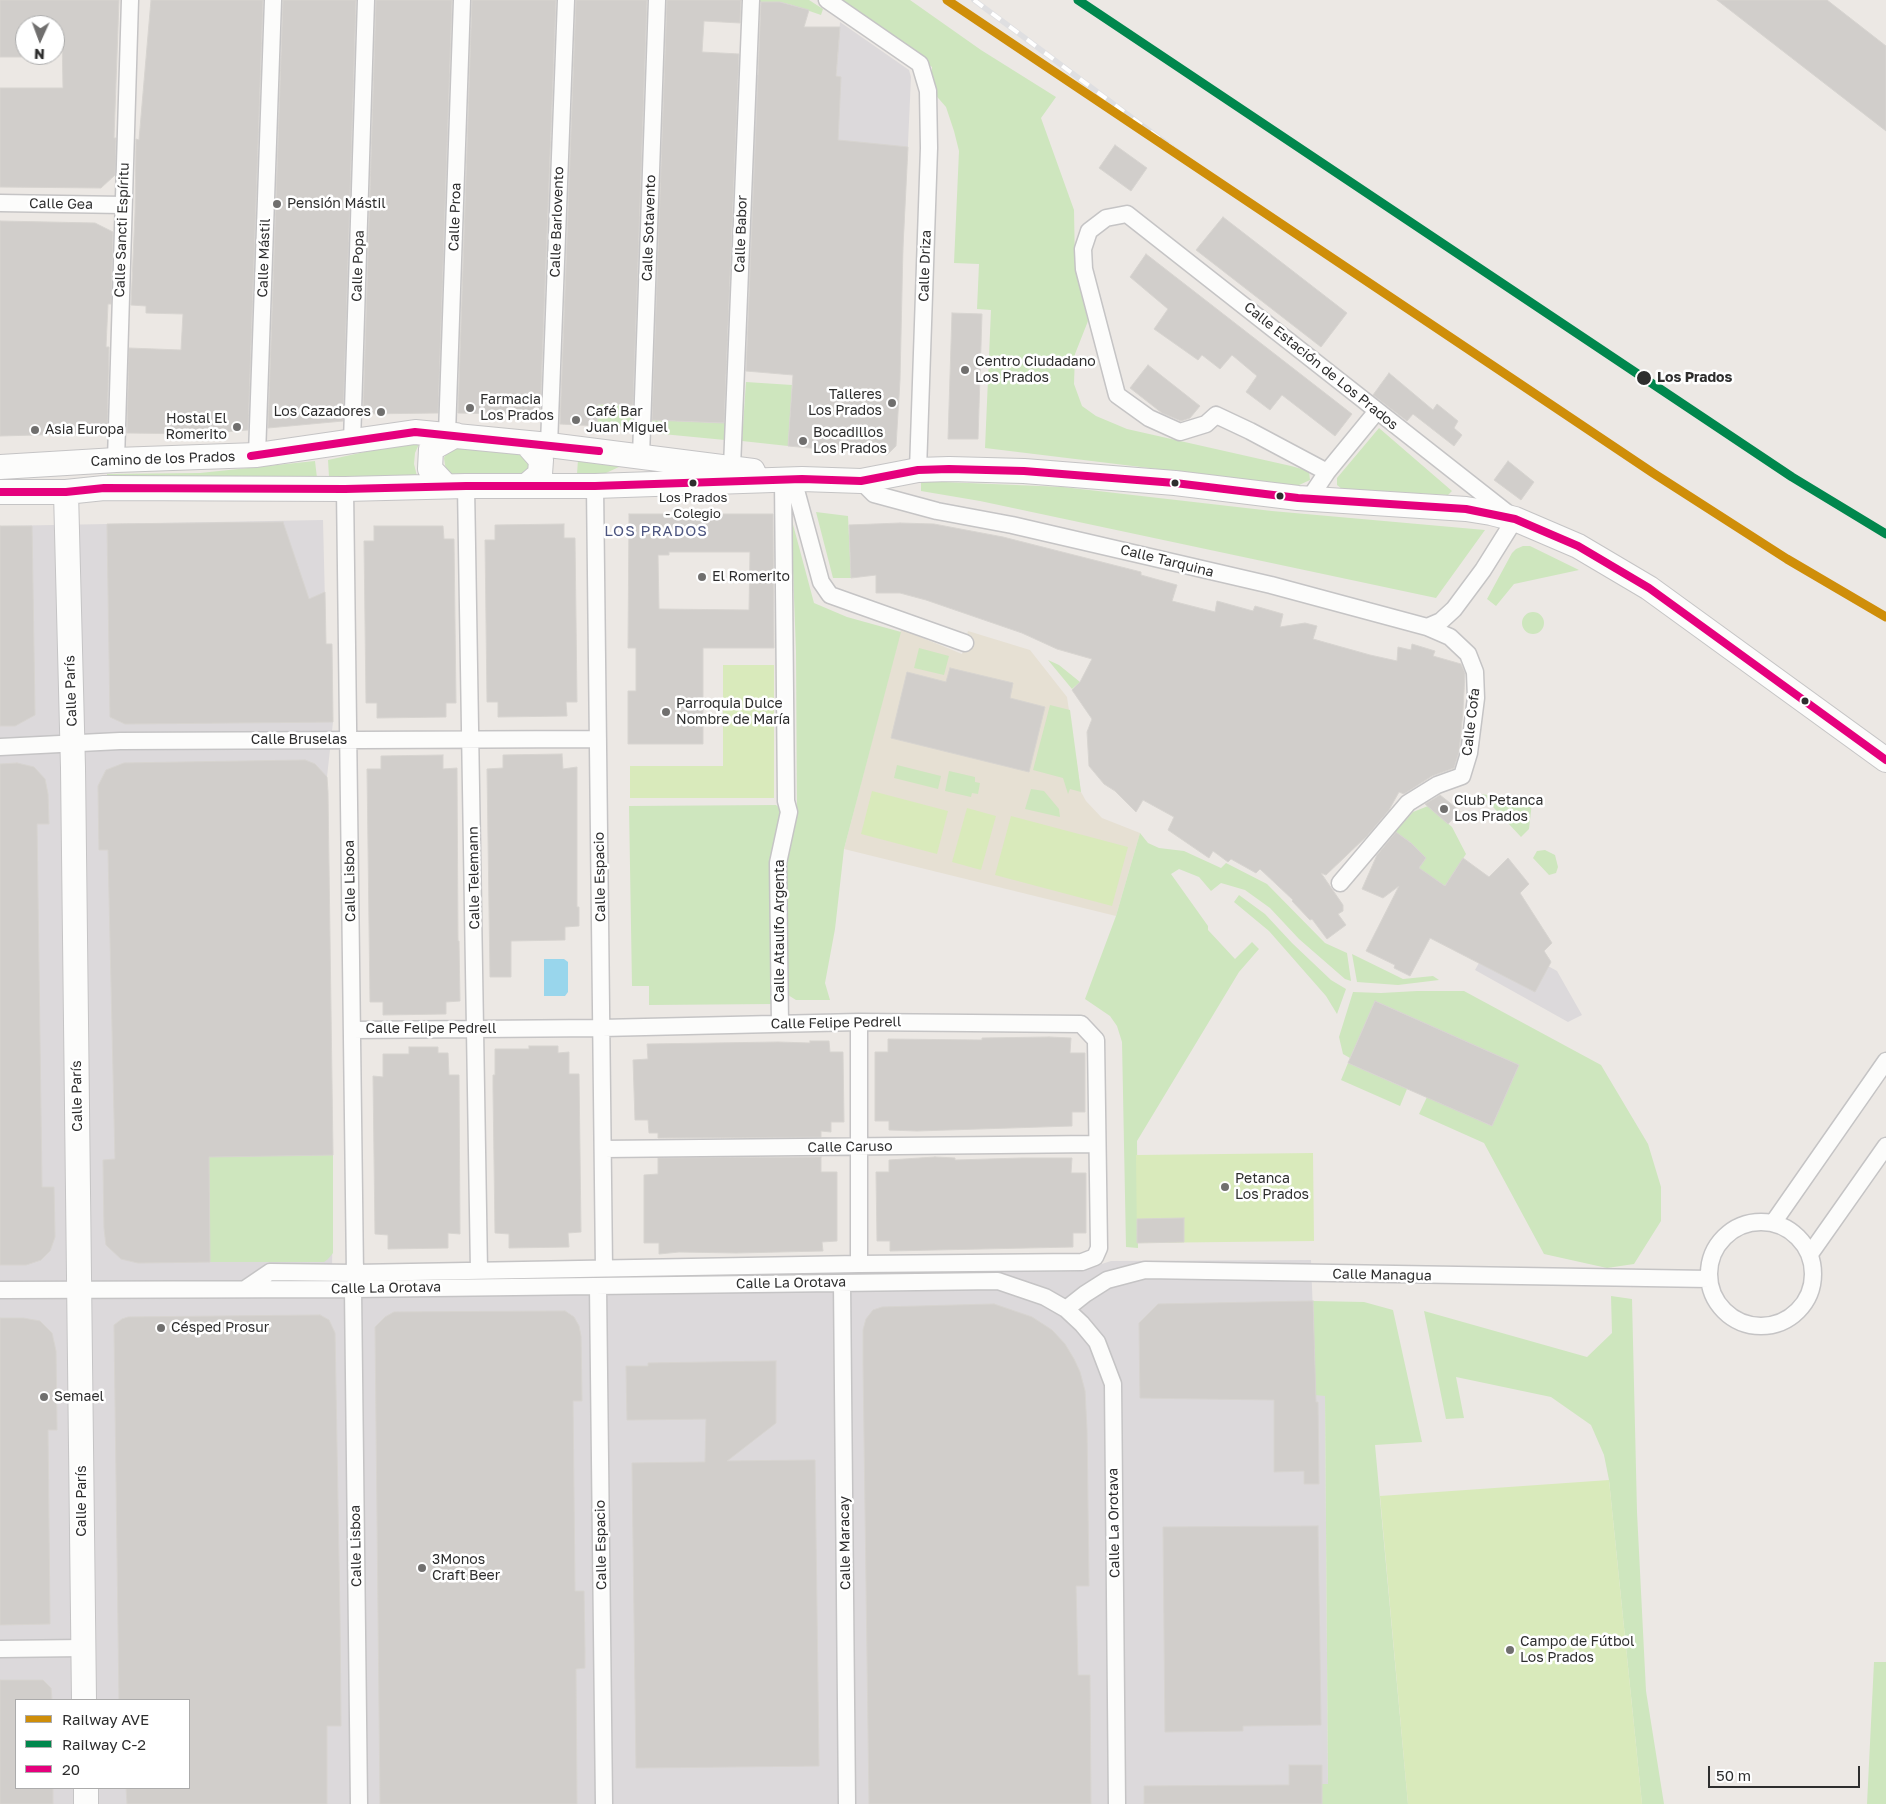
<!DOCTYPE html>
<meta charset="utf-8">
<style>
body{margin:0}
#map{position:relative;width:1886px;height:1804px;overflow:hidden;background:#ece8e4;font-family:"Golos Text",sans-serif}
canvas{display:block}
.legend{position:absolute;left:15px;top:1699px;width:175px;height:90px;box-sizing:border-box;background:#fff;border:1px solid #ababab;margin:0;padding:6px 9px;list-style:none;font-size:15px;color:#2e2e2e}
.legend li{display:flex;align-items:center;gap:10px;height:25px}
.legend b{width:25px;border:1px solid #ababab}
.north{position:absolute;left:15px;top:15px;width:50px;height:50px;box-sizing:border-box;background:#fff;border:1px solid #ababab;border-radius:50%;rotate:182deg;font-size:14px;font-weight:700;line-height:20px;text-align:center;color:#2e2e2e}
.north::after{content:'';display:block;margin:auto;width:18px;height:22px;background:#706f6e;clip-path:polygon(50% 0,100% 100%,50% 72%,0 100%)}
.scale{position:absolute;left:1708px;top:1766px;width:152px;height:22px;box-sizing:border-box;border:2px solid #2e2e2e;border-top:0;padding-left:6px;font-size:15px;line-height:18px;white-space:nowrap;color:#2e2e2e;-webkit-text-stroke:4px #fff;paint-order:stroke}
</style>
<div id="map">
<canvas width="1886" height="1804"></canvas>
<ul class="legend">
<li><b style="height:6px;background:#cf8e09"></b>Railway AVE</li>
<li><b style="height:6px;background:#00874d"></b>Railway C-2</li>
<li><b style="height:6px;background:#e5007d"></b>20</li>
</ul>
<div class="north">N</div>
<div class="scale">50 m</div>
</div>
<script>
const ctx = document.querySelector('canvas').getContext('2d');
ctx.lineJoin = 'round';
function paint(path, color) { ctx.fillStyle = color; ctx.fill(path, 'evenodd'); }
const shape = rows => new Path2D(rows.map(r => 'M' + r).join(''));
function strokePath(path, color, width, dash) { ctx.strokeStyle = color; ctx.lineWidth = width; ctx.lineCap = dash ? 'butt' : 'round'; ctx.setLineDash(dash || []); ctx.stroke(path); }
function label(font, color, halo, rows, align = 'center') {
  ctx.font = font + ' "Golos Text",sans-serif'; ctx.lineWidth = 5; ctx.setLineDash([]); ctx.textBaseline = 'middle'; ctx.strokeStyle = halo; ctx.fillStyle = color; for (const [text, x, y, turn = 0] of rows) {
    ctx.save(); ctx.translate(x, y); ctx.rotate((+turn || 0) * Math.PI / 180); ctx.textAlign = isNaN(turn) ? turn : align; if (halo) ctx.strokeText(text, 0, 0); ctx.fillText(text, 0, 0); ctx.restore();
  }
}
const industrial = shape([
 [840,22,909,70,911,77,901,299,749,288,757,75,836,76],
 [323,520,326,644,332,644,333,722,327,777,333,1155,332,1278,1080,1271,1111,1261,1311,1260,1316,1395,1325,1395,1328,1785,1322,1785,1322,1804,0,1804,0,526],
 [16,1700,189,1700,189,1788,16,1788],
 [1520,894,1552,943,1544,951,1551,961,1548,966,1557,971,1582,1015,1568,1022,1475,970,1517,896]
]);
const education = shape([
 [901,629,962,654,968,631,1030,650,1067,697,1081,792,1086,801,1102,818,1140,833,1116,916,844,849]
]);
const green = shape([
 [760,0,809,0,823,9,821,15,792,5,780,2,760,2],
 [838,0,910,0,981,50,1056,97,1041,118,1074,210,1075,265,1088,321,1075,354,1074,384,1082,406,1096,416,1127,429,1291,466,1309,471,1310,480,1297,486,985,448,991,310,977,309,979,264,954,263,959,151,954,131,946,107,932,91,932,67],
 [746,382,792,385,788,446,742,441],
 [598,404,634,406,633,427,597,426],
 [652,420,725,423,725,440,652,433],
 [1379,428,1452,491,1448,495,1342,489,1337,485,1337,478],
 [419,444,415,453,414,464,417,476,329,477,328,460,387,447],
 [451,447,520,451,532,464,523,477,455,476,447,472,445,465,444,458,447,451],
 [578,460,621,466,606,473,594,475,577,474],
 [315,461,317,478,107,477,107,474,200,473],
 [921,481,1063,487,1272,511,1485,530,1436,598,980,501,921,491],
 [816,512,848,516,851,578,833,578],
 [791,517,814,603,847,617,901,632,844,849,835,929,825,983,830,1000,796,1000,788,995,786,984,785,864,797,813,796,651],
 [1523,546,1530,546,1579,570,1514,584,1496,606,1487,599,1512,553,1516,549],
 '1522 623a11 11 0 1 1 22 0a11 11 0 1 1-22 0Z',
 [919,648,949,656,944,675,914,668],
 [1048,660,1059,665,1080,682,1072,689],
 [1050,705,1070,710,1081,792,1070,789,1068,794,1063,778,1033,770],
 [897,765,941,776,938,789,894,778],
 [949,771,975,777,975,782,980,783,978,794,972,793,971,797,945,791],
 [1031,789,1044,791,1059,809,1060,817,1025,809],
 [1481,794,1532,802,1529,829,1521,837],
 [776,805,783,811,774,1004,649,1005,649,986,632,986,629,806],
 [1428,806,1452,827,1466,854,1445,886,1438,881,1414,875,1426,858,1411,843,1395,832,1413,812],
 [1140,833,1148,843,1159,848,1184,851,1221,868,1226,863,1267,884,1325,943,1347,953,1351,981,1345,979,1299,939,1270,908,1245,890,1221,883,1211,891,1199,877,1179,869,1171,874,1208,926,1208,930,1235,959,1252,942,1259,949,1239,972,1137,1141,1138,1248,1126,1247,1122,1042,1117,1026,1110,1016,1085,999,1116,916],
 [1545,850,1555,855,1558,867,1556,873,1549,875,1533,858,1537,851],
 [1239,895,1265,914,1292,943,1331,980,1346,989,1337,1014,1326,996,1269,931,1234,902],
 [1352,954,1403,979,1433,976,1439,980,1398,985,1357,982],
 [1417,991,1464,991,1601,1065,1648,1144,1661,1187,1661,1221,1634,1264,1607,1268,1544,1254,1484,1143,1419,1114,1427,1097,1492,1126,1519,1065,1375,1001,1350,1058,1343,1054,1339,1037,1353,992,1381,993],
 [1348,1063,1407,1089,1400,1106,1341,1080],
 [333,1155,333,1253,328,1259,324,1262,210,1262,209,1157],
 [1611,1296,1632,1299,1637,1512,1646,1691,1664,1804,1642,1804,1609,1480,1604,1455,1591,1425,1551,1397,1456,1377,1464,1418,1446,1419,1424,1311,1587,1357,1612,1333],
 [1313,1301,1364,1302,1393,1310,1422,1442,1375,1445,1408,1804,1322,1804,1322,1784,1328,1784,1325,1396,1315,1395],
 [1874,1662,1886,1662,1886,1804,1867,1804]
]);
const pitch = shape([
 [723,665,774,665,774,798,630,798,630,766,723,766],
 [872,791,948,811,937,854,861,834],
 [967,808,996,816,981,870,952,862],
 [1011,816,1128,847,1112,906,995,875],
 [1313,1153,1314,1241,1137,1243,1136,1155],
 [1609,1480,1642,1804,1408,1804,1380,1496]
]);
const water = shape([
 [544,959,564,959,568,962,568,992,565,996,544,996]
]);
const building = shape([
 [0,0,119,0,114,138,116,138,115,175,101,188,0,187,0,88,63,88,62,35,55,35,55,25,25,25,26,57,0,57,0,0],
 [151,0,263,0,248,430,198,434,127,433,129,348,181,350,183,314,146,313,146,306,131,305,135,213,136,139,139,140,151,0],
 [283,0,356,0,343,421,268,428,283,0],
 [376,0,452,0,438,413,363,414,376,0],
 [472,0,556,0,540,415,458,413,472,0],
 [576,0,647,0,633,405,598,404,597,426,560,424,576,0],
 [667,0,741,0,740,23,704,21,702,52,739,54,724,423,652,420,667,0],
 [1717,0,1827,0,1886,46,1886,131,1717,0],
 [761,2,780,2,809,10,804,27,840,27,836,76,841,77,838,140,908,147,903,246,900,380,896,446,887,455,788,446,793,375,746,371,761,2],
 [1115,145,1147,168,1131,191,1099,168,1115,145],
 [1223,217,1347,313,1321,347,1196,250,1223,217],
 [0,221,95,223,113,232,111,304,108,304,106,347,109,347,107,433,0,436,0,221],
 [1146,254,1352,414,1335,436,1282,395,1270,410,1246,392,1257,376,1232,355,1220,369,1202,355,1198,360,1154,329,1168,309,1130,277,1146,254],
 [952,313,982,314,978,439,948,439,952,313],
 [1148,365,1200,406,1190,418,1181,421,1162,413,1130,388,1148,365],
 [1389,373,1433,410,1437,404,1458,421,1454,428,1462,435,1454,446,1413,414,1407,421,1373,395,1389,373],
 [1508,461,1534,482,1521,500,1494,480,1508,461],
 [629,514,773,514,774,648,703,648,703,744,628,744,628,691,636,691,636,648,628,648,629,514],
 [669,552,750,552,749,610,659,609,658,555,669,555,669,552],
 [283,522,309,599,325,592,326,644,332,644,333,722,125,724,110,717,107,524,283,522],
 [900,523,934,524,1003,537,1141,572,1141,575,1177,585,1172,601,1215,612,1217,601,1253,611,1255,606,1283,614,1280,627,1305,623,1317,626,1313,639,1370,655,1397,661,1398,647,1411,650,1412,644,1435,651,1433,656,1461,664,1465,673,1463,711,1459,752,1454,768,1432,776,1404,794,1399,792,1389,810,1367,836,1326,875,1321,873,1343,905,1343,911,1338,914,1346,925,1327,939,1312,919,1310,920,1292,901,1293,900,1260,869,1256,873,1231,859,1228,862,1213,851,1209,858,1168,830,1174,817,1143,800,1136,812,1115,791,1104,784,1089,766,1087,732,1092,719,1072,690,1080,682,1092,659,1057,649,1022,633,926,600,900,593,876,593,876,575,851,578,849,525,900,523],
 [564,524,564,538,575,538,577,702,566,702,567,716,498,717,498,702,487,702,485,540,495,540,495,525,564,524],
 [0,526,32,526,35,715,15,726,0,726,0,526],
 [374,526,443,526,444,539,454,539,456,703,446,703,446,717,377,718,377,703,366,703,364,541,374,541,374,526],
 [950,668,1013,683,1010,698,1045,707,1029,772,891,738,907,672,946,682,950,668],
 [562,754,563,769,577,767,577,907,579,907,579,926,565,927,565,940,511,941,511,977,490,977,487,769,503,768,503,755,562,754],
 [443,755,443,769,457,768,458,941,459,941,460,1001,446,1002,446,1014,383,1015,383,1002,370,1002,367,769,381,769,381,756,443,755],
 [305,760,315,764,327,777,328,792,333,1155,209,1157,210,1262,138,1263,121,1259,106,1245,104,1228,103,1160,115,1159,108,850,99,850,98,786,106,770,124,763,305,760],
 [17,763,34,767,45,779,48,794,49,824,37,824,42,1187,54,1187,55,1237,50,1251,41,1260,26,1265,0,1265,0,764,17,763],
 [1440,795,1460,811,1448,824,1425,804,1440,795],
 [1396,832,1411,843,1426,858,1419,868,1445,886,1463,858,1489,877,1508,858,1529,884,1520,893,1552,943,1544,951,1551,962,1535,992,1430,938,1410,976,1394,968,1395,965,1366,951,1399,886,1383,898,1362,889,1377,855,1396,832],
 [1375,1001,1519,1065,1492,1126,1348,1063,1375,1001],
 [1049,1037,1071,1038,1070,1053,1085,1053,1085,1112,1072,1112,1072,1126,917,1131,889,1130,889,1121,875,1121,875,1052,888,1052,888,1039,982,1040,982,1038,1049,1037],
 [810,1041,829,1041,830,1052,843,1052,844,1122,831,1122,831,1132,821,1131,821,1137,658,1138,658,1133,649,1133,648,1120,635,1120,633,1060,648,1059,647,1044,778,1042,810,1043,810,1041],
 [529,1046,558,1046,558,1053,569,1052,569,1074,579,1074,581,1232,568,1233,569,1247,509,1248,509,1234,495,1233,493,1089,493,1075,495,1075,495,1049,529,1049,529,1046],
 [409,1047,438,1047,438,1053,448,1053,449,1075,459,1075,460,1234,448,1233,448,1248,388,1249,388,1235,375,1234,373,1076,383,1077,383,1054,409,1054,409,1047],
 [821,1157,821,1172,837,1172,837,1241,822,1242,823,1251,736,1253,679,1252,659,1254,659,1243,644,1243,644,1175,658,1174,658,1158,821,1157],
 [935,1157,955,1158,955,1160,1022,1158,1072,1158,1071,1173,1086,1173,1086,1233,1073,1233,1073,1247,890,1251,890,1241,877,1241,876,1172,889,1172,889,1160,935,1157],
 [1184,1218,1184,1242,1137,1243,1137,1219,1184,1218],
 [1313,1301,1316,1402,1318,1402,1319,1484,1304,1484,1304,1471,1274,1472,1274,1400,1140,1398,1139,1323,1158,1304,1313,1301],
 [994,1304,1032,1317,1052,1330,1065,1344,1074,1359,1080,1372,1085,1391,1087,1430,1089,1586,1076,1586,1078,1675,1090,1675,1091,1804,869,1804,863,1363,863,1330,866,1319,873,1310,882,1307,994,1304],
 [565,1311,574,1317,579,1326,581,1336,582,1401,573,1401,575,1591,584,1591,585,1653,585,1668,576,1669,577,1804,380,1804,375,1327,385,1317,394,1312,565,1311],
 [320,1315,329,1320,335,1333,340,1619,341,1726,327,1726,327,1804,127,1804,126,1788,189,1788,189,1700,119,1700,114,1325,122,1319,128,1317,320,1315],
 [0,1318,23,1318,40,1321,52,1333,56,1351,57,1430,48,1430,50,1624,0,1625,0,1318],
 [776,1361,776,1423,727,1461,815,1460,819,1766,636,1768,632,1463,705,1462,706,1419,627,1420,626,1366,648,1366,648,1363,776,1361],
 [1318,1526,1321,1725,1243,1726,1243,1731,1165,1732,1163,1527,1318,1526],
 [0,1680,43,1680,51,1688,52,1700,16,1700,16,1788,53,1788,53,1804,0,1804,0,1680],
 [1289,1765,1322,1765,1322,1804,1144,1804,1144,1786,1289,1785,1289,1765]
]);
const street = shape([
 [827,0,920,64,928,91,929,148,918,470],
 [0,203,123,205],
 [447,434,462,0],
 [352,442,366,0],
 [549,445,566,0],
 [257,455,273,0],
 [641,456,657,0],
 [116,460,130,0],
 [732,467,751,0],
 [1327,472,1377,411],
 [793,479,821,582,830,595,965,643],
 [861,481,874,494,937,511,1012,525,1271,585,1427,627,1450,637,1468,654,1475,672,1476,698,1469,753,1462,776,1437,785,1408,803,1340,883],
 [466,486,479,1271],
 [595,486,604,1268],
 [345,489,355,1273],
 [1309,499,1327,472,1250,431,1216,415,1206,424,1180,432,1149,418,1117,395,1084,269,1083,249,1089,231,1106,218,1127,214,1515,519,1483,570,1454,609,1441,621,1427,627],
 [0,747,120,741,598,739],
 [859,1022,859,1264],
 [780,1024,778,863,789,812,786,801,783,480],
 [603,1149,1097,1144],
 '1709 1274a52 52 0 1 1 104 0a52 52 0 1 1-104 0Z',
 [1773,1223,1886,1061],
 [1810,1254,1886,1146],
 [842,1283,847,1804],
 [598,1286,604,1804],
 [245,1289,270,1272,355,1273,859,1264,1082,1262,1095,1257,1099,1248,1096,1040,1081,1024,859,1022,602,1028,352,1030],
 [353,1289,359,1804],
 [0,1290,353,1289,998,1281,1045,1297,1066,1309,1082,1324,1097,1342,1113,1384,1117,1804],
 [1066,1309,1085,1294,1107,1280,1145,1270,1709,1279],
 [0,1649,83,1648]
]);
const secondary = shape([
 [0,467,116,460,257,455,415,432,549,445,753,471],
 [446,486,430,469,431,449,456,435],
 [526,486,540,474,541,460,526,443],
 [0,492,66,492,104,488,345,489,466,486,595,486,802,479,861,481,918,470,949,469,1024,471,1175,483,1298,498,1466,509,1491,513,1515,519,1578,546,1649,588,1886,760],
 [66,492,73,768,84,1700],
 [86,1788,86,1804]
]);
const rail = shape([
 [974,0,1198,167]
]);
const bus1 = shape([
 [251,456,415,432,599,451],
 [0,492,66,492,104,488,345,489,466,486,595,486,802,479,861,481,918,470,949,469,1024,471,1175,483,1298,498,1466,509,1515,519,1578,546,1649,588,1886,760]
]);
const rail1 = shape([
 [947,0,1653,473,1787,559,1886,617]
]);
const rail2 = shape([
 [1078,0,1792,477,1886,534]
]);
const markers = [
 [277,204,5,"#706f6e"],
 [965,370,5,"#706f6e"],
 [1644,378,8,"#2e2e2e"],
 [892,403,5,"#706f6e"],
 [470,408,5,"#706f6e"],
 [381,412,5,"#706f6e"],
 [576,420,5,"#706f6e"],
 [237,427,5,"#706f6e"],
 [35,430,5,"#706f6e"],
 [803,441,5,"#706f6e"],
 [693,483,4.5,"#2e2e2e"],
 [1175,483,4.5,"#2e2e2e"],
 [1280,496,4.5,"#2e2e2e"],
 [702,577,5,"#706f6e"],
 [1805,701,4.5,"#2e2e2e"],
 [666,712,5,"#706f6e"],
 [1444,809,5,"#706f6e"],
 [1225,1187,5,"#706f6e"],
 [161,1328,5,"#706f6e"],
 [44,1397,5,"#706f6e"],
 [422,1568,5,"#706f6e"],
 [1510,1650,5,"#706f6e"]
];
const busNames = [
 ["Los Prados",693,498],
 ["- Colegio",693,514]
];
const streetNames = [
 ["Calle Gea",61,204,1],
 ["Calle Proa",455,217,-88],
 ["Calle Barlovento",557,222,-88],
 ["Calle Sotavento",649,228,-88],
 ["Calle Sancti Espíritu",122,230,-88],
 ["Calle Babor",741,234,-88],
 ["Calle Mástil",264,258,-88],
 ["Calle Popa",358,266,-88],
 ["Calle Driza",925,266,-88],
 ["Calle Estación de Los Prados",1321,366,39],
 ["Camino de los Prados",163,459,-2],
 ["Calle Tarquina",1167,561,14],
 ["Calle París",71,691,-92],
 ["Calle Cofa",1471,722,-83],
 ["Calle Bruselas",299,740],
 ["Calle Espacio",600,877,-91],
 ["Calle Telemann",474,878,-91],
 ["Calle Lisboa",350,881,-91],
 ["Calle Ataulfo Argenta",780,931,-90],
 ["Calle Felipe Pedrell",836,1023,-1],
 ["Calle Felipe Pedrell",431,1029],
 ["Calle París",77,1096,-91],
 ["Calle Caruso",850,1147,-1],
 ["Calle Managua",1382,1275,1],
 ["Calle La Orotava",791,1283,-1],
 ["Calle La Orotava",386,1288,-1],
 ["Calle París",82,1501,-90],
 ["Calle La Orotava",1114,1523,-91],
 ["Calle Maracay",845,1543,-91],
 ["Calle Espacio",601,1545,-91],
 ["Calle Lisboa",356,1546,-91]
];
const poiNames = [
 ["Pensión Mástil",287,204],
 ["Centro Ciudadano",975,362],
 ["Los Prados",975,378],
 ["Talleres",882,395,"right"],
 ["Los Prados",882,411,"right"],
 ["Farmacia",480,400],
 ["Los Prados",480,416],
 ["Los Cazadores",371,412,"right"],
 ["Café Bar",586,412],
 ["Juan Miguel",586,428],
 ["Hostal El",227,419,"right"],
 ["Romerito",227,435,"right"],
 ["Asia Europa",45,430],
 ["Bocadillos",813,433],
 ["Los Prados",813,449],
 ["El Romerito",712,577],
 ["Parroquia Dulce",676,704],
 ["Nombre de María",676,720],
 ["Club Petanca",1454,801],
 ["Los Prados",1454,817],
 ["Petanca",1235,1179],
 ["Los Prados",1235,1195],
 ["Césped Prosur",171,1328],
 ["Semael",54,1397],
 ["3Monos",432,1560],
 ["Craft Beer",432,1576],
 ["Campo de Fútbol",1520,1642],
 ["Los Prados",1520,1658]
];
const stopNames = [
 ["Los Prados",1657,378]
];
const neighbourhoodNames = [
 ["LOS PRADOS",656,531]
];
paint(industrial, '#dcd9db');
paint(education, '#e6e0d3');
paint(green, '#cee6be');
paint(pitch, '#d9eabb');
paint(water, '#99d6ec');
paint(building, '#d1cecb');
strokePath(building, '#d7d4d0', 1);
strokePath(street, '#c5c4c5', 19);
strokePath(secondary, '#c5c4c5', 26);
strokePath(street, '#fcfcfb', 16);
strokePath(secondary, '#fcfcfb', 24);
strokePath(rail, '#dfdfe1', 5.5);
strokePath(rail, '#fff', 4, [11]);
strokePath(bus1, '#e5007d', 8);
strokePath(rail1, '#cf8e09', 9);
strokePath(rail2, '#00874d', 9);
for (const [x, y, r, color] of markers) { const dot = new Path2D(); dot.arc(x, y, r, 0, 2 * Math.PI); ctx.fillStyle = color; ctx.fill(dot); strokePath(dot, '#fff', 2); }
label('13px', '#2e2e2e', '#fff', busNames);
label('14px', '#2e2e2e', '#fff', streetNames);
label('14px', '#2e2e2e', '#fff', poiNames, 'left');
label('bold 14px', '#2e2e2e', '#fff', stopNames, 'left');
ctx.letterSpacing = '1px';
label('15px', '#4d5680', '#fff', neighbourhoodNames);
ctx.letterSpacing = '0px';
</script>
